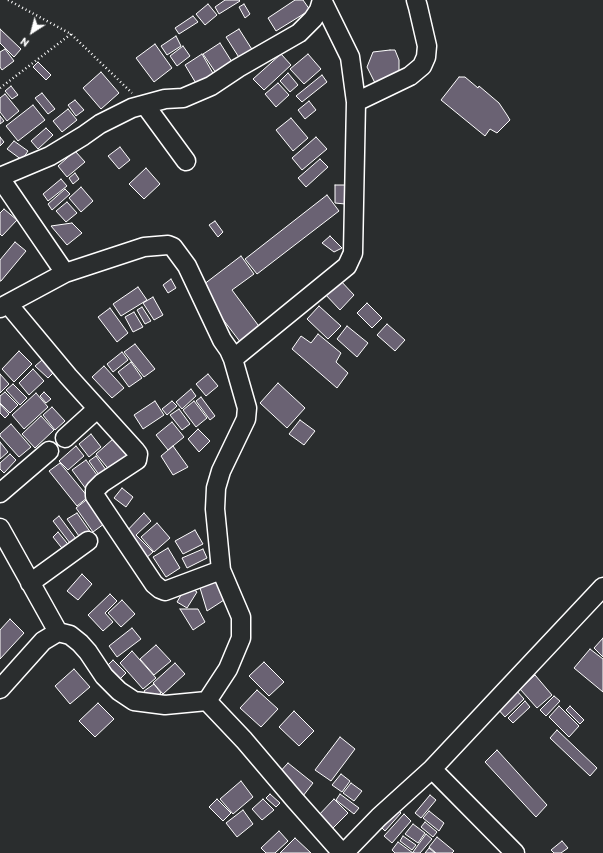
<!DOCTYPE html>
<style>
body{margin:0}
#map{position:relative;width:603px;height:853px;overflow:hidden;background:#2a2d2e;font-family:Itim,sans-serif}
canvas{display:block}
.north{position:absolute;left:12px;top:12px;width:40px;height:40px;-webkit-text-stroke:3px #2a2d2e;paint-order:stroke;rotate:216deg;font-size:11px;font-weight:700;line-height:16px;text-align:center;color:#fff}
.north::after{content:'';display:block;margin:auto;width:14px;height:18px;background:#fff;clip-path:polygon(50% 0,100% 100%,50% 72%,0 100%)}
</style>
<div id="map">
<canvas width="603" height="853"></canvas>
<div class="north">N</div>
</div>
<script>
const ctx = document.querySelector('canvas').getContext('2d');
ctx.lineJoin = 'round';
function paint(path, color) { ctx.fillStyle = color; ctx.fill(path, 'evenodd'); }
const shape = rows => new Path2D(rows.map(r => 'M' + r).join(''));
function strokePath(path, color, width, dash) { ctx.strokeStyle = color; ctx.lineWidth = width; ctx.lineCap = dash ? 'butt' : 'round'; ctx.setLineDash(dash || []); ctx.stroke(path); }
const building = shape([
 [225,0,239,0,240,1,219,14,215,7,225,0],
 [295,0,303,0,310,10,276,31,268,18,295,0],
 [208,4,217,15,205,25,196,14,208,4],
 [244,4,250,14,245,18,239,7,244,4],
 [193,16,198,22,179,34,175,28,193,16],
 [0,29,21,49,14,57,0,43,0,29],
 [239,29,253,51,240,59,226,37,239,29],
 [176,36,181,46,167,55,161,46,176,36],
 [220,43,232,62,216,73,203,54,220,43],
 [155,44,172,68,154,82,136,58,155,44],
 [183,46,190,56,177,66,170,56,183,46],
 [5,49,14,61,2,70,0,67,0,52,5,49],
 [390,50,395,50,399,60,399,76,375,83,367,67,373,52,390,50],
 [202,54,214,75,197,85,185,65,202,54],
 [281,54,291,65,264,90,253,79,281,54],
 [308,54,321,69,304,84,290,69,308,54],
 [38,62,51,75,46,80,33,67,38,62],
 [101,72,119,93,101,109,83,88,101,72],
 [288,73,298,85,290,92,280,81,288,73],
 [322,75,327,82,302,102,296,96,322,75],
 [459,77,465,77,478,88,479,86,499,103,507,115,510,120,497,133,490,129,485,136,441,100,459,77],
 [278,83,289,95,276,107,265,94,278,83],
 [11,86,18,95,12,99,5,91,11,86],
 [42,93,55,109,48,114,35,98,42,93],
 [5,94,19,111,7,121,0,112,0,98,5,94],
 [75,100,84,110,76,116,68,105,75,100],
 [309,101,316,110,305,119,298,110,309,101],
 [33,105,45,120,18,141,6,126,33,105],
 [68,109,77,120,62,132,53,121,68,109],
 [0,116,4,121,0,124,0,116],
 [291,118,308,138,293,151,276,130,291,118],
 [46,128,53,135,38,149,31,141,46,128],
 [0,137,4,142,0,146,0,137],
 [316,137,327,149,302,170,292,158,316,137],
 [14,141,28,151,22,160,7,149,14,141],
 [120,147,130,160,119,169,108,156,120,147],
 [75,151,85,162,67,177,58,166,75,151],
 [320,159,328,167,306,187,298,178,320,159],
 [146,168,160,184,144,199,129,184,146,168],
 [75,173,79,179,73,184,69,178,75,173],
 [61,179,67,186,48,201,43,194,61,179],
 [335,185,346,185,345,204,335,203,335,185],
 [81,187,93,201,81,212,69,198,81,187],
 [65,189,70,194,52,210,48,204,65,189],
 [327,195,339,211,257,274,245,259,327,195],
 [67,202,77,213,66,222,56,211,67,202],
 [4,209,17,220,2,236,0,234,0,213,4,209],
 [215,221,223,232,218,237,209,225,215,221],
 [72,223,82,233,67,245,51,226,72,223],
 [330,236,342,248,334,252,322,243,330,236],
 [15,242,26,251,1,281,0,281,0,260,15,242],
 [241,256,254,274,232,290,261,329,241,343,199,288,241,256],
 [171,279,176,288,168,293,163,285,171,279],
 [339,279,354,295,340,310,324,293,339,279],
 [138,287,147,300,121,316,113,304,138,287],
 [153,297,163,315,154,320,143,303,153,297],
 [367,303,382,318,372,328,357,313,367,303],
 [319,306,341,326,328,339,307,319,319,306],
 [142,307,151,321,145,324,137,310,142,307],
 [110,308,128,333,117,342,98,317,110,308],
 [134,312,143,327,133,332,125,317,134,312],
 [387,324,405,340,395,351,377,335,387,324],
 [347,326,368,343,357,357,337,339,347,326],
 [318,334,341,353,336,362,348,373,337,388,292,349,301,336,311,343,318,334],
 [135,344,155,369,144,377,124,352,135,344],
 [19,351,32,364,14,382,2,369,19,351],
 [122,352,128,360,113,372,107,364,122,352],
 [42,360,54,372,48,378,35,366,42,360],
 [131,362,142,378,129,387,118,372,131,362],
 [104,366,124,388,112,398,92,377,104,366],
 [33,369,44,381,29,395,19,383,33,369],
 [0,374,9,384,0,393,0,374],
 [208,374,218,386,206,396,196,384,208,374],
 [278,383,305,408,287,428,260,403,278,383],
 [13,384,27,398,20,405,6,390,13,384],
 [191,389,196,396,182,409,176,402,191,389],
 [5,392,18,405,10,413,0,403,0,396,5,392],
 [44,392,51,399,46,403,40,396,44,392],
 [36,393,48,407,24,429,12,415,36,393],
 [201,397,215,416,210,420,196,401,201,397],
 [155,401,164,415,143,429,134,415,155,401],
 [172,401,177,406,167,415,162,409,172,401],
 [194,401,207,418,196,427,183,410,194,401],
 [0,404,9,414,5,418,0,413,0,404],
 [52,407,65,421,55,430,43,415,52,407],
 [179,409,190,424,182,430,170,415,179,409],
 [41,416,54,430,35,448,22,434,41,416],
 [300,420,315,431,304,445,289,434,300,420],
 [172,422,184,437,168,450,156,435,172,422],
 [11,424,31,447,19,457,0,436,0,434,11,424],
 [198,429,210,441,199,452,188,439,198,429],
 [91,434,101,447,89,457,79,444,91,434],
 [113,439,128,457,111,472,96,454,113,439],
 [0,442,8,452,0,459,0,442],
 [76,446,84,456,68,470,59,461,76,446],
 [173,446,188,467,173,475,161,456,173,446],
 [10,454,16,460,4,473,0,469,0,463,10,454],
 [96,456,109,474,102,479,89,461,96,456],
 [86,460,100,479,86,489,72,470,86,460],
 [60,463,88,497,77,506,49,471,60,463],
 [122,488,133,497,126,507,114,498,122,488],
 [90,497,108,521,93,532,76,508,90,497],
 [77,513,91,533,81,539,67,519,77,513],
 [144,513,151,521,136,535,153,552,145,559,122,536,144,513],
 [59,516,79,543,73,547,53,521,59,516],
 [157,523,170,538,154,552,141,537,157,523],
 [195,530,203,544,183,554,175,541,195,530],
 [58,532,71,548,65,552,53,537,58,532],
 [168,548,180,568,166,577,153,557,168,548],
 [203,549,207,558,187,568,182,558,203,549],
 [82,574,92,584,78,600,67,591,82,574],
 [216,581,224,600,207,611,200,588,216,581],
 [187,585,197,592,187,608,177,602,187,585],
 [110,594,117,601,105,613,113,622,103,631,88,615,110,594],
 [122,600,135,614,121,627,108,613,122,600],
 [180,609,198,609,205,622,193,630,180,609],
 [10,619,24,633,0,659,0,630,10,619],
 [132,628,141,639,117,657,109,646,132,628],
 [603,638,603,657,594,648,603,638],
 [156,645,171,661,154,675,140,659,156,645],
 [590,649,603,659,603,692,574,668,590,649],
 [132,651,156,678,143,689,120,663,132,651],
 [113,660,126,673,116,683,103,670,113,660],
 [264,662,284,682,269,696,249,676,264,662],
 [175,663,185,674,163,694,153,683,175,663],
 [74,669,90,687,70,704,55,686,74,669],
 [535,675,552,695,537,708,520,689,535,675],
 [154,684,161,693,151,701,144,691,154,684],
 [257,690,278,709,261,727,240,708,257,690],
 [516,690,524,699,505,717,497,708,516,690],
 [554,696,560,701,546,716,540,710,554,696],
 [525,701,530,707,513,723,508,718,525,701],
 [98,703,114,719,95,737,79,721,98,703],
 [559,706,579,726,569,737,549,717,559,706],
 [570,706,584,720,580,724,566,710,570,706],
 [294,711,314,731,299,746,279,727,294,711],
 [557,730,597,768,590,776,550,738,557,730],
 [340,737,355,749,331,781,315,770,340,737],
 [497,750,547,805,536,817,485,762,497,750],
 [288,763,313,783,303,796,278,774,288,763],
 [341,774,350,781,342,792,332,785,341,774],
 [241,781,253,797,233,814,220,799,241,781],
 [351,783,362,791,354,801,343,793,351,783],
 [270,794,280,803,276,807,266,798,270,794],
 [340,794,359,808,354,814,336,800,340,794],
 [430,795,436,800,421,818,415,813,430,795],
 [217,799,231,813,223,821,209,807,217,799],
 [263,799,274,810,262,820,252,809,263,799],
 [334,799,348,813,330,831,317,817,334,799],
 [395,807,401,813,385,831,379,825,395,807],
 [243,810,253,824,237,837,226,823,243,810],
 [429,811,444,823,439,831,423,818,429,811],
 [404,814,411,821,392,843,384,836,404,814],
 [425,822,437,832,433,837,421,827,425,822],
 [413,824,425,833,418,843,405,834,413,824],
 [279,831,288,841,275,853,266,853,261,848,279,831],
 [426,834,432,839,420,853,415,853,413,852,426,834],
 [403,836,416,845,412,850,400,841,403,836],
 [437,837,454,851,452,853,436,853,429,847,437,837],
 [295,838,311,853,280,853,295,838],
 [562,841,568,848,561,853,554,853,551,850,562,841],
 [398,842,413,853,395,853,392,850,398,842],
 [429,848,435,853,425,853,429,848]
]);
const path = shape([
 [8,0,71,34,132,93],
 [0,88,71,34]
]);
const minor = shape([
 [356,102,410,76,422,66,426,57,427,46,418,7,416,0],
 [145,105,186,161],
 [0,177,50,156,83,136,100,124,132,108,165,99,183,98,211,86,238,68,299,33,313,19,319,10,322,0],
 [0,178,65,273],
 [8,304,68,376,135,450,138,454,137,460,102,483,95,490,95,496,154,584,160,589,165,591,221,570],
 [0,308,65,273,144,247,168,245,173,247,187,266,222,340,229,350,233,359,247,408,246,419,221,471,216,488,215,509,221,570,241,617,241,638,228,669,207,701,244,740,295,800,342,853],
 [233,359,347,266,353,253,356,102,350,57,322,0],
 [65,438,97,409],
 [0,493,49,451],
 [0,528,58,632],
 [30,583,88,541],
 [0,689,43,641,58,632,70,635,80,643,88,652,104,676,119,691,134,701,165,705,207,701],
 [432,769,515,853],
 [344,853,379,817,432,769,603,587]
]);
paint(building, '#6a6273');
strokePath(building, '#fff', 1);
strokePath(minor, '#fff', 21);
strokePath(path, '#fff', 2.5, [1, 3]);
strokePath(minor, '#2a2d2e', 18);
</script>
